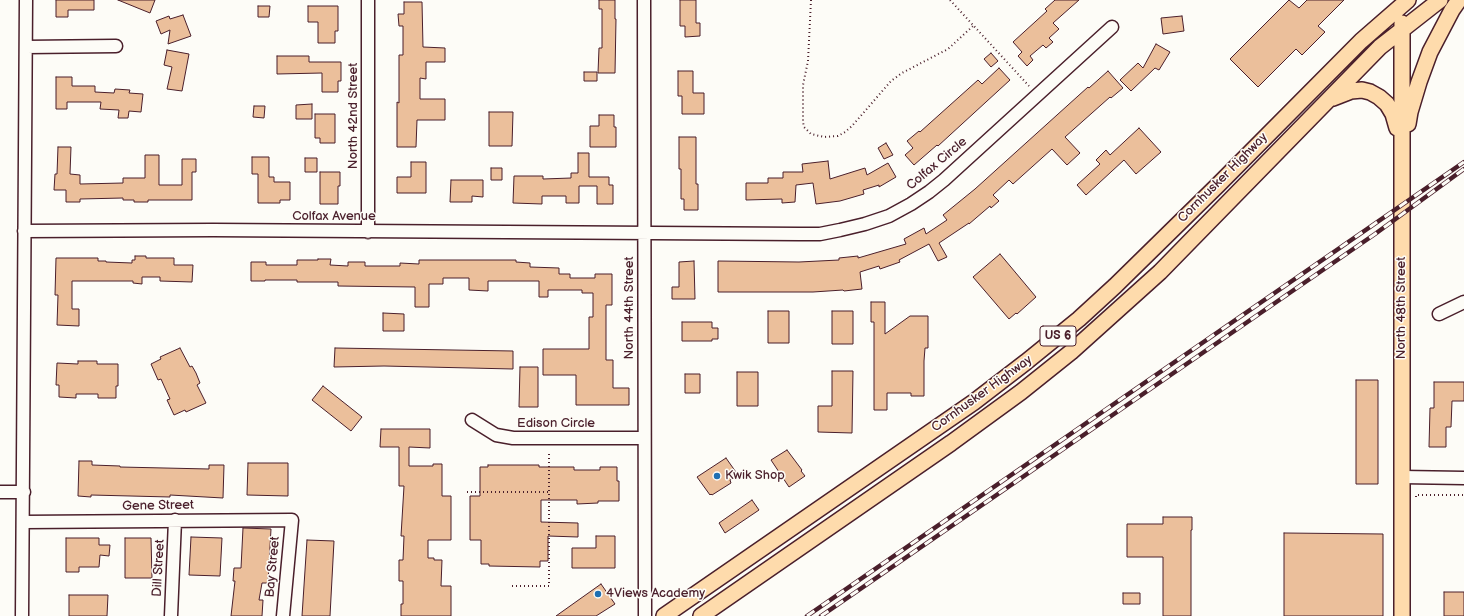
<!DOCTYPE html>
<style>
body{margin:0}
canvas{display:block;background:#fdfcf7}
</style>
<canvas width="1464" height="616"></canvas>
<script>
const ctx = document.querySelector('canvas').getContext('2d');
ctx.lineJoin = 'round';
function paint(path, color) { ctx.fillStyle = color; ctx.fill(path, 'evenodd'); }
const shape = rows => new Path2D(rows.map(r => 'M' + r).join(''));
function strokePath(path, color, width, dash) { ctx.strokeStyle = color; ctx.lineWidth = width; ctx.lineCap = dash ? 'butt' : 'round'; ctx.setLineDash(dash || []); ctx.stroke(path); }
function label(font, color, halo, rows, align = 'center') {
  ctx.font = font + ' "Balsamiq Sans",sans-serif'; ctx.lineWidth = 3; ctx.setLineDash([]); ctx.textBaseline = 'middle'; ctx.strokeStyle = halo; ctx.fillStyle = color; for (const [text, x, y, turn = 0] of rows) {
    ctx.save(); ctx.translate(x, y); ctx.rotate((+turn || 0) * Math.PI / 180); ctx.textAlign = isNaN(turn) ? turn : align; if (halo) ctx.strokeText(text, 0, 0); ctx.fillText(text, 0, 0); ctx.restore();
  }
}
const building = shape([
 [56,0,94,0,94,10,68,10,68,17,56,17,56,0],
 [118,0,155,0,150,13,118,0],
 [599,0,615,0,615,19,616,19,615,73,598,73,599,48,602,48,602,9,599,9,599,0],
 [680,0,696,0,696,23,700,23,700,36,685,37,685,26,680,26,680,0],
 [1055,0,1079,0,1053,23,1059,29,1049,38,1053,42,1046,48,1043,45,1030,56,1033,60,1027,66,1018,56,1022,52,1013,42,1047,11,1045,9,1055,0],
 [1289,0,1299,8,1307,0,1344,0,1318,26,1325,32,1302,55,1296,49,1258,87,1230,59,1289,0],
 [404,2,422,2,423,47,445,48,445,62,426,62,426,79,420,78,420,99,445,99,445,120,417,120,416,147,397,147,397,102,399,103,399,55,403,55,403,26,399,26,398,14,404,14,404,2],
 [258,6,270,6,269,17,258,17,258,6],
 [308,6,338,6,338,31,335,31,335,43,318,43,318,22,308,22,308,6],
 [183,15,191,36,168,44,170,30,161,34,156,21,169,16,170,19,183,15],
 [1182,16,1184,31,1163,34,1161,18,1182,16],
 [1156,44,1170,52,1159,70,1155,68,1131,91,1120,80,1138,63,1143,68,1156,44],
 [167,50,189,54,182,91,167,89,172,67,164,65,167,50],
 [991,53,998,61,991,67,984,59,991,53],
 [277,56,309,56,309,62,341,62,341,81,338,81,338,92,322,92,322,73,277,74,277,56],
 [999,68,1010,80,938,146,937,145,914,165,905,155,913,148,907,141,919,131,920,132,978,80,982,84,999,68],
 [678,71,693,71,693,93,704,93,704,114,682,114,682,96,678,96,678,71],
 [1108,71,1123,88,1111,98,1110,97,1065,137,1080,153,1067,165,1052,149,1013,184,1009,180,993,195,999,201,991,208,990,206,969,224,969,223,939,243,947,257,938,261,929,244,899,260,900,262,880,269,879,266,860,272,862,289,844,291,843,290,813,292,718,292,718,261,799,262,839,260,839,258,858,256,858,258,906,244,904,239,924,228,926,234,947,220,943,215,975,189,1088,87,1089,88,1108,71],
 [584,72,597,72,597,81,584,81,584,72],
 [56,77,72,77,72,86,95,86,95,92,114,93,115,89,130,90,129,93,143,94,141,112,129,111,128,118,118,118,119,110,100,109,101,102,67,102,67,109,56,109,56,77],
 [312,104,312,119,296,119,296,105,312,104],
 [254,106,265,106,264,118,253,117,254,106],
 [489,112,513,112,512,146,489,146,489,112],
 [315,114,335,114,335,143,320,143,320,138,315,138,315,114],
 [599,115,614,115,614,127,616,127,616,147,590,147,590,126,599,126,599,115],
 [1139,128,1161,152,1136,174,1124,160,1086,195,1077,185,1100,164,1096,160,1106,150,1110,155,1139,128],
 [679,137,696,137,696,184,698,184,698,210,684,210,684,199,681,199,681,169,679,169,679,137],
 [886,143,893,155,884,159,878,148,886,143],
 [58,147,71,147,70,174,80,175,80,184,123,183,123,178,145,178,145,155,159,155,159,185,182,185,182,159,196,159,196,172,192,172,192,200,148,200,148,202,134,202,134,200,123,200,123,198,80,199,80,202,66,202,66,190,54,190,55,174,57,174,58,147],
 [578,153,589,153,589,177,609,177,609,185,613,185,613,204,597,204,597,186,579,186,579,203,566,203,566,196,542,196,542,204,513,203,514,176,543,176,543,179,571,178,571,173,578,173,578,153],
 [252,157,269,157,269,177,274,177,274,182,290,182,290,200,280,200,280,203,258,203,258,174,252,174,252,157],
 [305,158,317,158,317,172,305,172,305,158],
 [828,161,830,179,865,168,867,175,888,163,896,177,879,187,879,185,863,190,864,194,840,201,816,204,813,183,796,185,795,202,782,203,782,199,746,200,746,183,768,183,768,178,783,178,783,172,803,172,802,164,828,161],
 [411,162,426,162,426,193,397,193,397,177,411,177,411,162],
 [491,168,502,168,502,180,491,180,491,168],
 [320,172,340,172,340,186,338,186,338,204,320,204,320,172],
 [451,180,483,180,483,197,472,196,472,202,450,202,451,180],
 [1000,254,1036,297,1017,314,1016,313,1009,319,973,277,1000,254],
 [135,256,146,256,146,258,174,258,174,265,193,265,192,282,160,281,160,277,142,277,142,284,133,283,133,281,72,281,72,309,79,309,79,326,57,325,58,295,55,295,56,258,98,258,98,261,106,261,106,262,132,263,132,260,135,260,135,256],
 [318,259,331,259,330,265,348,266,348,262,365,262,365,266,400,266,400,263,419,264,419,260,516,260,516,262,530,263,530,267,559,268,559,274,570,274,570,278,595,278,595,274,612,274,612,305,606,305,606,360,613,360,613,388,629,388,629,405,576,405,576,375,543,375,543,349,589,349,589,317,593,317,593,293,582,293,582,290,548,290,548,297,539,297,539,281,488,281,488,291,469,290,469,278,443,278,443,284,429,284,429,307,415,307,415,287,338,286,338,282,297,282,297,280,265,280,265,281,251,281,251,262,266,262,266,265,297,265,297,260,318,260,318,259],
 [694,261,695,299,672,299,672,287,679,287,679,262,694,261],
 [871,302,885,302,885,334,910,316,928,316,928,348,925,348,924,361,924,396,911,396,911,393,887,393,887,410,874,410,874,322,871,322,871,302],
 [768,311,789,311,789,343,768,343,768,311],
 [832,311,853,311,853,344,832,344,832,311],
 [383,313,404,314,404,331,383,331,383,313],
 [682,322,712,322,712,328,718,328,718,339,712,339,712,341,682,341,682,322],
 [180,348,190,367,192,366,196,373,200,383,197,385,206,403,186,412,185,410,174,415,167,400,170,399,165,388,161,379,158,380,151,364,161,359,160,357,180,348],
 [335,348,513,351,513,369,384,366,334,367,335,348],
 [78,361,97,361,97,364,118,364,118,386,116,386,116,398,98,398,98,394,76,394,76,398,59,397,59,385,56,385,57,363,78,364,78,361],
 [520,367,538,367,538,407,519,407,520,367],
 [832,371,853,371,852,433,818,432,818,406,832,406,832,371],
 [737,372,758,372,758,406,737,406,737,372],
 [685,374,700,374,700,393,685,393,685,374],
 [1356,380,1378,380,1378,484,1356,484,1356,380],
 [1434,382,1464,382,1464,401,1452,401,1451,427,1446,427,1446,447,1429,447,1430,408,1434,408,1434,382],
 [323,386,362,417,351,431,312,400,323,386],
 [381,429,430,429,430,448,409,447,409,466,433,466,433,464,442,464,442,496,451,496,451,540,428,540,428,558,434,558,434,560,442,560,441,586,451,586,451,616,401,616,401,604,403,604,403,581,399,581,399,560,403,560,404,536,401,536,404,486,399,486,399,447,380,447,381,429],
 [787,450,802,470,801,471,805,476,789,487,771,460,787,450],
 [726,458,738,475,730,480,731,483,712,495,711,494,710,495,697,477,726,458],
 [79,461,92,461,92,465,120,466,120,467,209,469,209,465,224,465,223,498,170,495,170,497,91,495,91,497,78,496,79,461],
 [248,463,288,463,288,496,247,495,248,463],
 [488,465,539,465,539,467,574,467,574,470,600,470,600,467,617,467,617,481,619,481,619,501,598,501,598,503,577,504,577,500,541,500,541,522,578,523,578,537,548,536,548,561,540,561,540,567,489,566,489,564,481,564,481,540,470,540,470,496,480,496,480,467,488,467,488,465],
 [752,500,759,510,725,533,719,523,752,500],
 [1163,517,1192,517,1192,530,1191,530,1191,616,1163,616,1163,557,1127,557,1127,524,1163,524,1163,517],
 [243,528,271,529,268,583,262,583,259,600,263,600,262,616,231,616,235,581,233,581,234,568,241,568,243,528],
 [1284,533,1383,534,1383,616,1284,616,1284,533],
 [596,536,615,536,615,568,572,568,572,548,596,548,596,536],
 [191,537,222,538,220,576,189,575,191,537],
 [66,538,99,538,99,545,110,545,109,556,100,555,99,567,79,567,79,572,66,572,66,538],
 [125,538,151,538,152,578,125,578,125,538],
 [307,540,334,541,330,616,302,616,307,540],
 [601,584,615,604,596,616,556,616,601,584],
 [1444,592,1464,592,1464,616,1444,616,1444,592],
 [1123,593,1140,593,1140,604,1123,604,1123,593],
 [69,595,108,595,107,616,69,616,69,595]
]);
const path = shape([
 [811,0,808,61,803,85,803,122,804,127,811,134,824,137,838,136,845,132,852,126,891,81,902,73,948,49,973,26],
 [950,0,1029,86],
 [467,492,549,492],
 [1416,497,1416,495,1464,495],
 [512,586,549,586,549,451]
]);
const minor = shape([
 [644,0,645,616],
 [26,47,116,46],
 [24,231,213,230,799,234,820,234,840,230,865,224,889,216,911,204,929,192,944,180,1112,27],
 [368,232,368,0],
 [1439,314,1464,302],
 [472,420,496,435,513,438,644,438],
 [1402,477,1464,478],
 [0,492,24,492],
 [24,522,292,520,283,616],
 [22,616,26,0],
 [171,616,175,520]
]);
const major = shape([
 [1333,98,1351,91,1362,90,1370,92,1379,97,1387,104,1393,114,1397,128],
 [1408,124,1410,112,1419,82,1430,52,1452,10,1459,0],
 [664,616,974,402,1026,362,1079,319,1115,286,1218,185,1361,41,1408,0],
 [701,616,951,443,1021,392,1071,352,1160,272,1380,47,1440,0],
 [1402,616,1402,23]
]);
const rail = shape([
 [807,616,1464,162],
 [821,616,1375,234,1464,169]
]);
const markers = [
 [717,476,4,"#1f6fb2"],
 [598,594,4,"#1f6fb2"]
];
const shields = [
 [1058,336,36]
];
const shieldNames = [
 ["US 6",1058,336]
];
const streetNames = [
 ["North 42nd Street",354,116,-90],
 ["Colfax Circle",937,164,-40],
 ["Cornhusker Highway",1223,178,-45],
 ["Colfax Avenue",334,217],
 ["North 44th Street",630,308,-90],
 ["North 48th Street",1402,308,-90],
 ["Cornhusker Highway",982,394,-36],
 ["Edison Circle",556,424],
 ["Gene Street",158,506,-1],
 ["Bay Street",273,567,-85],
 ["Dill Street",159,568,-87]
];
const poiNames = [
 ["Kwik Shop",725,476],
 ["4Views Academy",606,594]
];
paint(building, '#ebbf9b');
strokePath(building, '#4a1f2b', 1);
strokePath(minor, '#4a1f2b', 15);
strokePath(major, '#4a1f2b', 18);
strokePath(path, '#4a1f2b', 2, [1, 3]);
strokePath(minor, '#fdfcf7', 12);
strokePath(major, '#fedbac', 15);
strokePath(rail, '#4a1f2b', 4.5);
strokePath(rail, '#fdfcf7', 3, [9]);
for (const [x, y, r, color] of markers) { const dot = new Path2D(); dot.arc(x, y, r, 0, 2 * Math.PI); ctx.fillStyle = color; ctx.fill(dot); strokePath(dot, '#fdfcf7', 1.5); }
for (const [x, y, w] of shields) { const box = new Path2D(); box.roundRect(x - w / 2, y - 10, w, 20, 3); ctx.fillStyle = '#fdfcf7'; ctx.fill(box); strokePath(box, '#4a1f2b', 1); }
label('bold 12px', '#4a1f2b', null, shieldNames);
label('13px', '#4a1f2b', '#fdfcf7', streetNames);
label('13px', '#4a1f2b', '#fdfcf7', poiNames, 'left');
</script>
